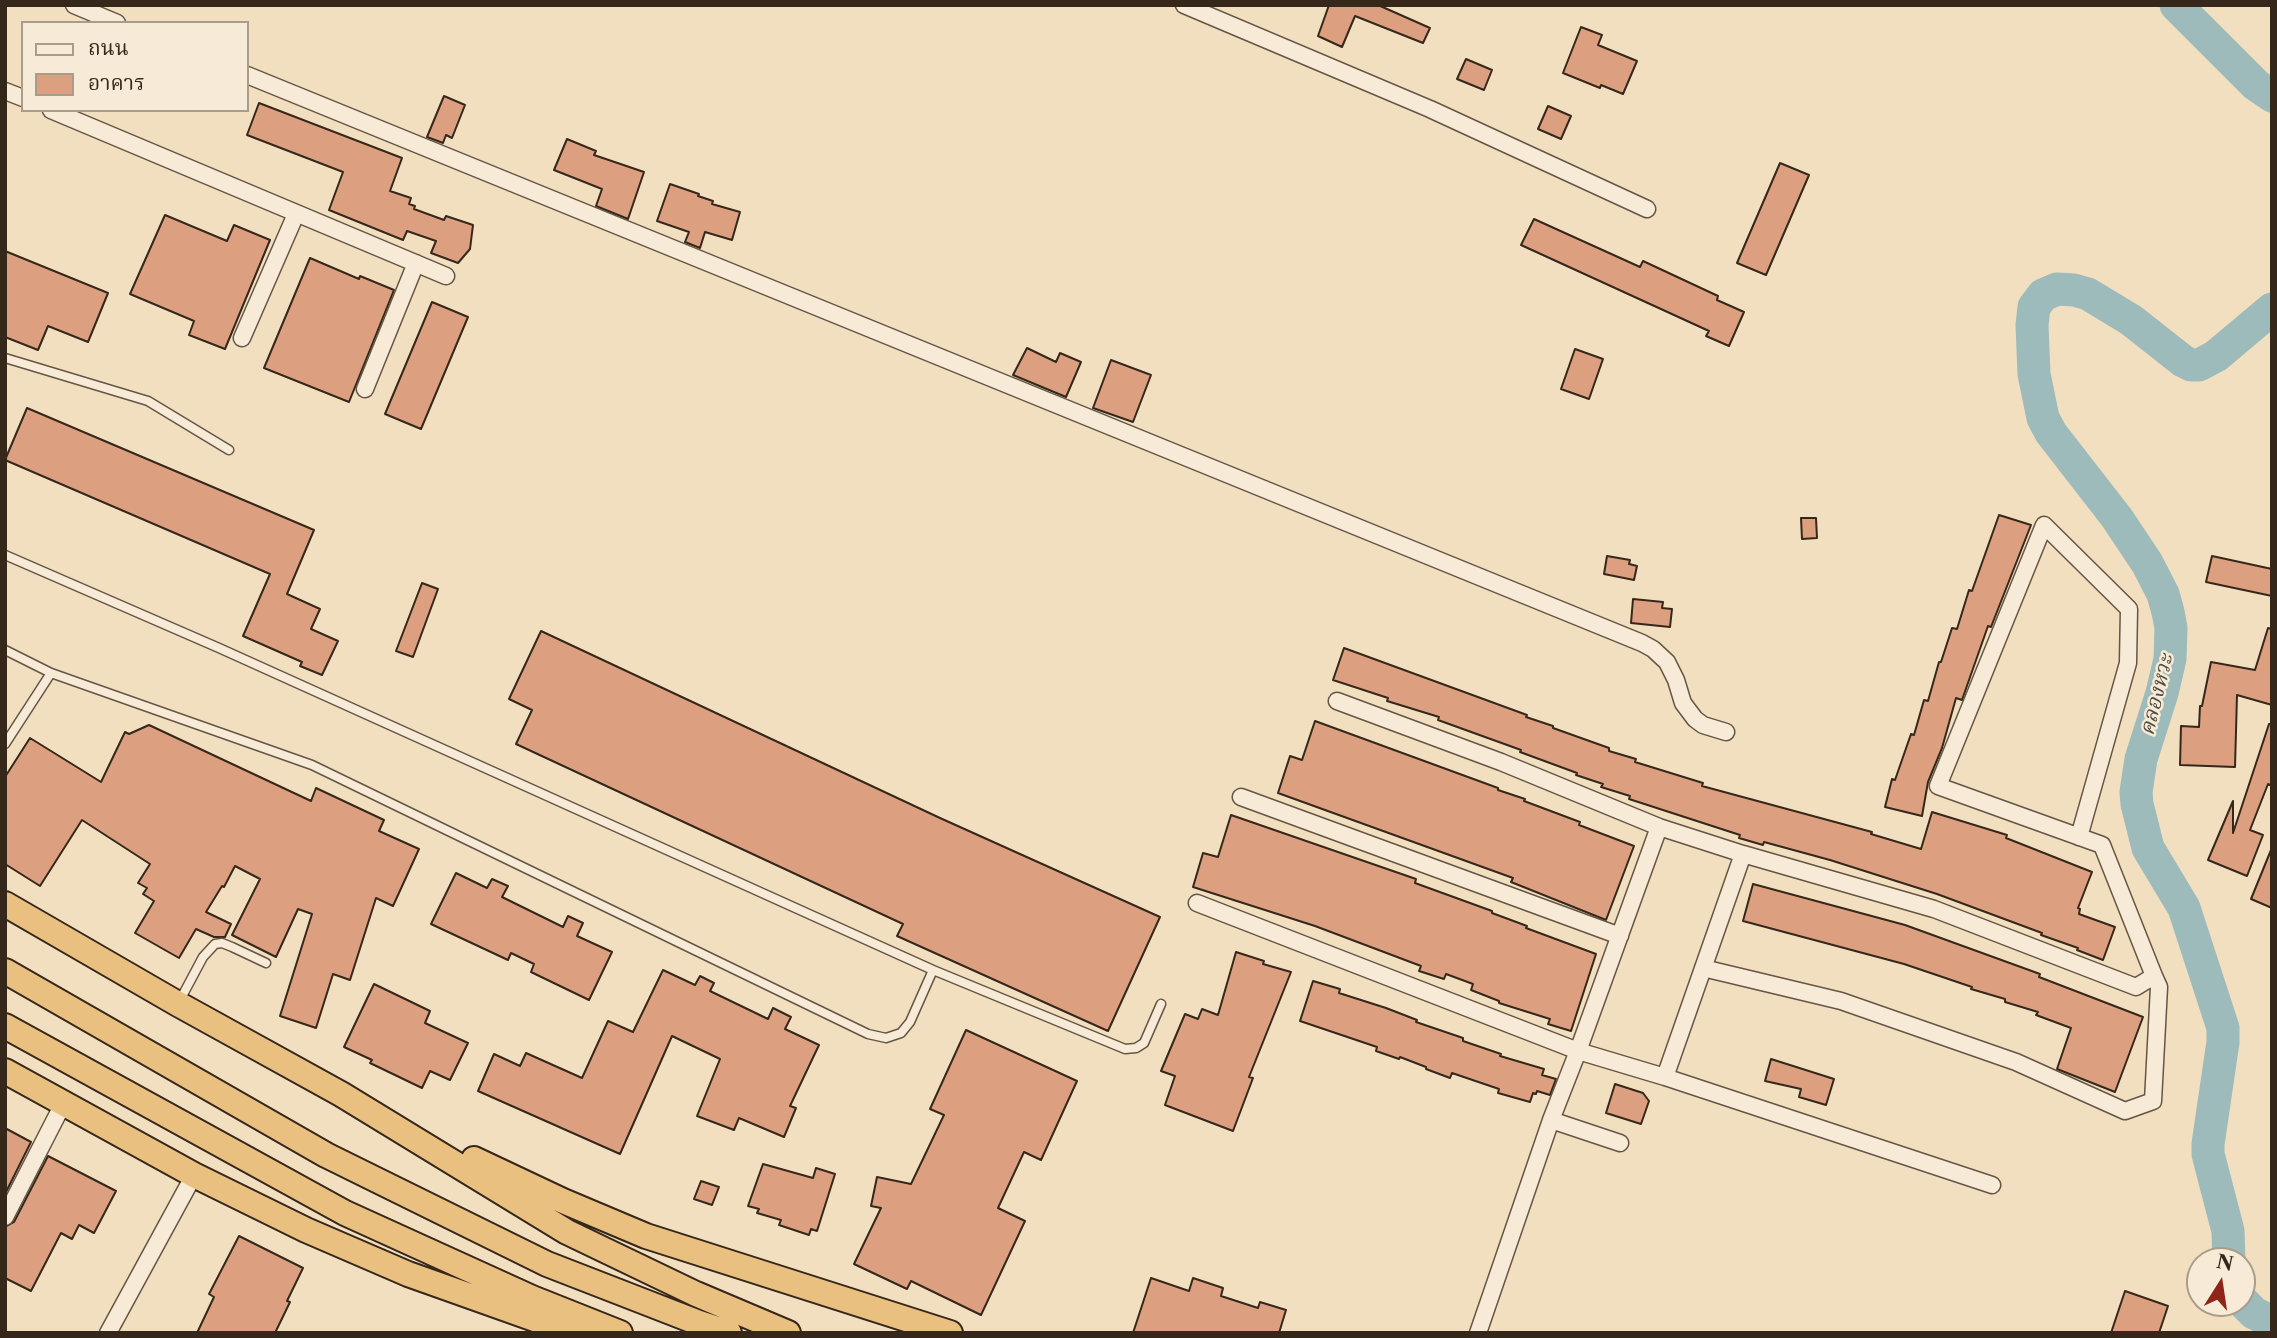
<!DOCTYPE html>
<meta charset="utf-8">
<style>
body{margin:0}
#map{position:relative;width:2277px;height:1338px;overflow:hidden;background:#f2dfc0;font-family:"Libre Caslon Text","Noto Serif Thai",serif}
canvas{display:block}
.frame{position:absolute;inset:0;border:7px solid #36271b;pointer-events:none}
.legend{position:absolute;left:21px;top:21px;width:228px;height:91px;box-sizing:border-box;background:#f7ead6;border:2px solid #aa9c8b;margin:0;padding:9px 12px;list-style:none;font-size:21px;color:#36271b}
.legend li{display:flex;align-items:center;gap:14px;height:35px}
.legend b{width:35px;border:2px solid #aa9c8b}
.north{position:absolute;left:2186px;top:1247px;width:70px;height:70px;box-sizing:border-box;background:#f7ead6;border:2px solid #aa9c8b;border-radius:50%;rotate:12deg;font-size:19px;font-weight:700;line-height:28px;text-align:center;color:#36271b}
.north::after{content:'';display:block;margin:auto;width:24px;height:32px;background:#8f2418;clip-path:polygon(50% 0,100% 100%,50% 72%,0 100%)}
</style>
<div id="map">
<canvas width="2277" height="1338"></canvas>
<div class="frame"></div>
<ul class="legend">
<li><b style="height:9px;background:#f7ead6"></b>ถนน</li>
<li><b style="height:19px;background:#dca081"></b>อาคาร</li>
</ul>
<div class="north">N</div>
</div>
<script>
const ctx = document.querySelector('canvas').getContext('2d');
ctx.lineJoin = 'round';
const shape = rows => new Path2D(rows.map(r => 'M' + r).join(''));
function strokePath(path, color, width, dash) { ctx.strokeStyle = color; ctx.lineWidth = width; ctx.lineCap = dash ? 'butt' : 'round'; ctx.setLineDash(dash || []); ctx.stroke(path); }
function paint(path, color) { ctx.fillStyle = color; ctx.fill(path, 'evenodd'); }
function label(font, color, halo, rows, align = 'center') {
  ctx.font = font + ' "Libre Caslon Text","Noto Serif Thai",serif'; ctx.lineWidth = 5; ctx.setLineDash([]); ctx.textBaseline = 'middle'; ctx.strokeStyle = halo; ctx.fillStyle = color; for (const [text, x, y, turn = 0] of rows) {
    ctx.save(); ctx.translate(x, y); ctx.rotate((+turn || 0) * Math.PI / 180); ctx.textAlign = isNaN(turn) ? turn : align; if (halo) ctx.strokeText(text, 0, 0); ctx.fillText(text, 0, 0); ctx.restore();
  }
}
const river = shape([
 [2176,5,2256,85,2272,96],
 [2229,1261,2228,1231,2208,1154,2208,1144,2223,1042,2223,1028,2184,908,2148,848,2137,804,2136,792,2141,759,2162,693,2170,659,2171,628,2168,612,2163,594,2147,563,2117,518,2051,433,2043,418,2034,374,2032,325,2034,307,2043,295,2057,289,2074,290,2088,294,2131,320,2183,361,2191,365,2199,365,2216,356,2272,309],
 [2242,1301,2254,1313,2272,1322]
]);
const building = shape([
 [1329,5,1378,5,1430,28,1423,43,1355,16,1342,47,1318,36,1329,5],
 [1581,27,1602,35,1598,45,1637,61,1623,94,1601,85,1600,88,1563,73,1581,27],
 [1466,59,1492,70,1484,90,1457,79,1466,59],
 [444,96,465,105,452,138,446,135,443,143,427,137,444,96],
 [259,103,402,158,390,191,411,198,409,204,415,206,414,209,444,220,446,216,473,225,470,249,458,263,431,253,436,241,407,231,403,240,329,210,343,172,247,135,259,103],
 [1548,106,1571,116,1561,139,1538,129,1548,106],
 [567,139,596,151,594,155,644,172,628,219,596,206,602,189,554,170,567,139],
 [1780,163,1809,175,1766,275,1737,263,1780,163],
 [670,184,699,194,698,196,713,201,712,204,740,212,732,240,705,232,700,248,685,242,689,232,657,221,670,184],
 [165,215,227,241,234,225,270,240,225,349,189,335,194,321,130,294,165,215],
 [1534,219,1640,267,1643,261,1718,296,1717,300,1744,312,1729,346,1706,336,1709,331,1521,245,1534,219],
 [5,251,108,293,88,342,48,326,38,350,5,337,5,251],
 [310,258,359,279,360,276,394,290,349,402,264,368,310,258],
 [432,302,468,317,421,429,385,414,432,302],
 [1027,348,1056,362,1060,353,1081,362,1066,397,1013,375,1027,348],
 [1575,349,1603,359,1589,399,1561,389,1575,349],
 [1111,360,1151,375,1133,422,1093,408,1111,360],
 [27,408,314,530,287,594,320,609,311,629,338,641,322,675,300,666,302,662,243,636,270,574,5,460,27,408],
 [1999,515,2031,525,1991,627,1988,626,1962,700,1956,698,1942,748,1928,782,1922,816,1885,807,1892,779,1895,780,1911,734,1914,735,1924,700,1928,701,1939,662,1941,662,1952,628,1957,629,1969,590,1972,591,1999,515],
 [1801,518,1816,518,1817,538,1802,539,1801,518],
 [1607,556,1630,560,1629,564,1637,566,1634,580,1604,574,1607,556],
 [2212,556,2272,569,2272,596,2206,582,2212,556],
 [422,583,438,589,413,657,396,651,422,583],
 [1633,599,1663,602,1662,608,1672,609,1670,627,1631,623,1633,599],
 [2268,628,2272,629,2272,705,2237,695,2235,767,2180,765,2181,726,2199,727,2200,706,2202,706,2211,662,2255,670,2268,628],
 [541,631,940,818,1160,917,1108,1031,897,936,903,924,516,744,532,710,509,699,541,631],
 [1344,648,1527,715,1526,717,1553,726,1553,728,1609,748,1609,751,1636,759,1635,762,1703,783,1702,786,1872,832,1871,834,1921,849,1932,812,2007,835,2006,838,2092,872,2078,908,2080,909,2079,914,2115,927,2103,960,2077,950,2078,948,2041,935,2042,933,1937,894,1830,860,1764,842,1763,845,1739,838,1740,835,1629,799,1630,796,1601,787,1603,784,1576,775,1577,773,1520,752,1521,750,1438,720,1439,717,1387,701,1388,698,1333,680,1344,648],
 [1315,721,1498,788,1498,790,1525,799,1524,801,1580,822,1579,825,1634,846,1606,920,1511,882,1513,878,1278,793,1290,756,1302,760,1315,721],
 [2269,724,2272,724,2272,786,2268,784,2250,830,2263,835,2247,876,2208,860,2233,801,2233,833,2269,724],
 [149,725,311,801,316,788,384,820,379,831,419,849,393,906,376,898,350,980,333,974,316,1028,280,1016,312,914,298,909,276,957,232,935,260,879,235,866,224,887,222,886,206,912,231,924,225,937,214,937,196,929,179,958,135,933,154,901,143,894,147,888,138,883,150,864,82,820,40,886,5,864,5,777,30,738,101,782,125,732,129,734,149,725],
 [1231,815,1416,879,1415,883,1492,911,1492,913,1527,926,1526,928,1596,954,1571,1031,1548,1024,1550,1019,1499,1003,1499,1001,1471,990,1473,984,1446,974,1444,979,1419,971,1421,966,1315,926,1193,887,1203,853,1218,857,1231,815],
 [2271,850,2272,850,2272,908,2251,899,2271,850],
 [456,873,487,888,492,879,508,886,502,897,563,927,568,916,583,923,577,936,612,952,589,1000,531,972,534,964,511,953,508,960,431,924,456,873],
 [1753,884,1905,925,2040,974,2039,977,2143,1017,2115,1092,2057,1069,2071,1028,2036,1015,2038,1012,2005,1002,2005,999,1971,989,1972,987,1904,964,1743,921,1753,884],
 [1236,952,1264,961,1263,964,1291,972,1249,1077,1253,1078,1233,1131,1165,1105,1175,1076,1161,1071,1185,1014,1198,1019,1202,1009,1218,1015,1236,952],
 [663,970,695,985,700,976,714,983,710,991,768,1019,773,1008,791,1017,785,1029,819,1045,790,1106,796,1108,784,1137,739,1118,734,1130,697,1116,720,1059,672,1036,620,1154,478,1091,494,1054,520,1066,526,1053,582,1078,608,1021,633,1032,663,970],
 [1313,981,1340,989,1339,993,1386,1008,1417,1020,1416,1022,1463,1038,1463,1041,1501,1054,1500,1056,1544,1069,1542,1075,1556,1079,1550,1095,1537,1091,1536,1094,1533,1093,1530,1102,1498,1093,1499,1089,1452,1073,1450,1078,1426,1069,1426,1067,1400,1057,1399,1059,1376,1051,1377,1047,1300,1021,1313,981],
 [374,984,430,1011,425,1023,468,1043,450,1080,430,1071,422,1088,370,1063,372,1060,344,1047,374,984],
 [966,1030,1077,1081,1041,1160,1024,1152,998,1208,1025,1221,981,1315,911,1281,907,1289,854,1264,881,1208,871,1206,877,1177,911,1184,944,1115,930,1109,966,1030],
 [1771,1059,1834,1079,1826,1105,1799,1097,1801,1089,1765,1081,1771,1059],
 [1615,1084,1643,1093,1649,1101,1641,1124,1606,1113,1615,1084],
 [5,1128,31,1142,5,1194,5,1128],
 [48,1156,116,1191,94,1233,79,1225,72,1239,61,1233,31,1291,5,1278,5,1227,14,1222,48,1156],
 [763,1164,813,1178,816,1168,835,1174,817,1231,811,1229,809,1235,779,1225,781,1220,757,1213,759,1209,748,1206,763,1164],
 [701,1181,719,1187,712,1205,694,1199,701,1181],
 [239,1236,303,1268,287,1301,290,1302,275,1333,197,1333,214,1297,209,1294,239,1236],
 [1151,1278,1189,1291,1193,1278,1223,1288,1221,1296,1258,1308,1260,1302,1286,1310,1279,1333,1133,1333,1151,1278],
 [2125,1291,2168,1306,2159,1333,2111,1333,2125,1291]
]);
const service = shape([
 [5,358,148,401,229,450],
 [5,555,219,648,933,970,1125,1049,1136,1048,1144,1043,1161,1004],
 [5,650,51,673,312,765,868,1034,886,1038,901,1033,910,1022,933,970],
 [5,744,51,673],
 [179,1002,203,957,215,944,222,943,232,947,266,963]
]);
const minor = shape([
 [74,5,117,23],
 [1184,5,1430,109,1647,209],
 [247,75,1642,643,1653,649,1667,662,1676,680,1683,703,1695,719,1703,725,1726,732],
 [5,91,23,98],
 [51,110,446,276],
 [242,338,296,214],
 [365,389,416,263],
 [1337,701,1501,762,1659,827,1743,854,1665,1077],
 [1241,797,1620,936],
 [1659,827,1578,1051,1665,1077,1992,1185],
 [1743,854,1934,909,2136,987,2154,976,2102,845,1938,786,2044,525,2129,609,2128,663,2079,837],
 [1197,903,1578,1051,1551,1120,1478,1333],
 [1703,968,1841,1001,2016,1062,2125,1111,2153,1101,2159,987,2154,976],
 [1551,1120,1620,1143],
 [5,1217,63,1104],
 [108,1333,194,1175]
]);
const trunk = shape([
 [5,904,178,1004,341,1094,567,1232,696,1294,788,1333],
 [5,971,326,1155,547,1264,699,1323,729,1333],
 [5,1026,345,1213,532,1298,620,1333],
 [5,1071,194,1175,306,1230,408,1274,574,1333],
 [474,1159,563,1201,646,1236,950,1333]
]);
const waterNames = [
 ["คลองหวะ",2157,695,-76]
];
strokePath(river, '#9dbbbb', 33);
paint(building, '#dca081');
strokePath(building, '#36271b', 2);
strokePath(service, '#655544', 11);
strokePath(minor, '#655544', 19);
strokePath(trunk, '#36271b', 28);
strokePath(service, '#f7ead6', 8);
strokePath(minor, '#f7ead6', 16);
strokePath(trunk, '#e9c080', 24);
label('italic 21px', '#504c43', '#f7ead6', waterNames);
</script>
